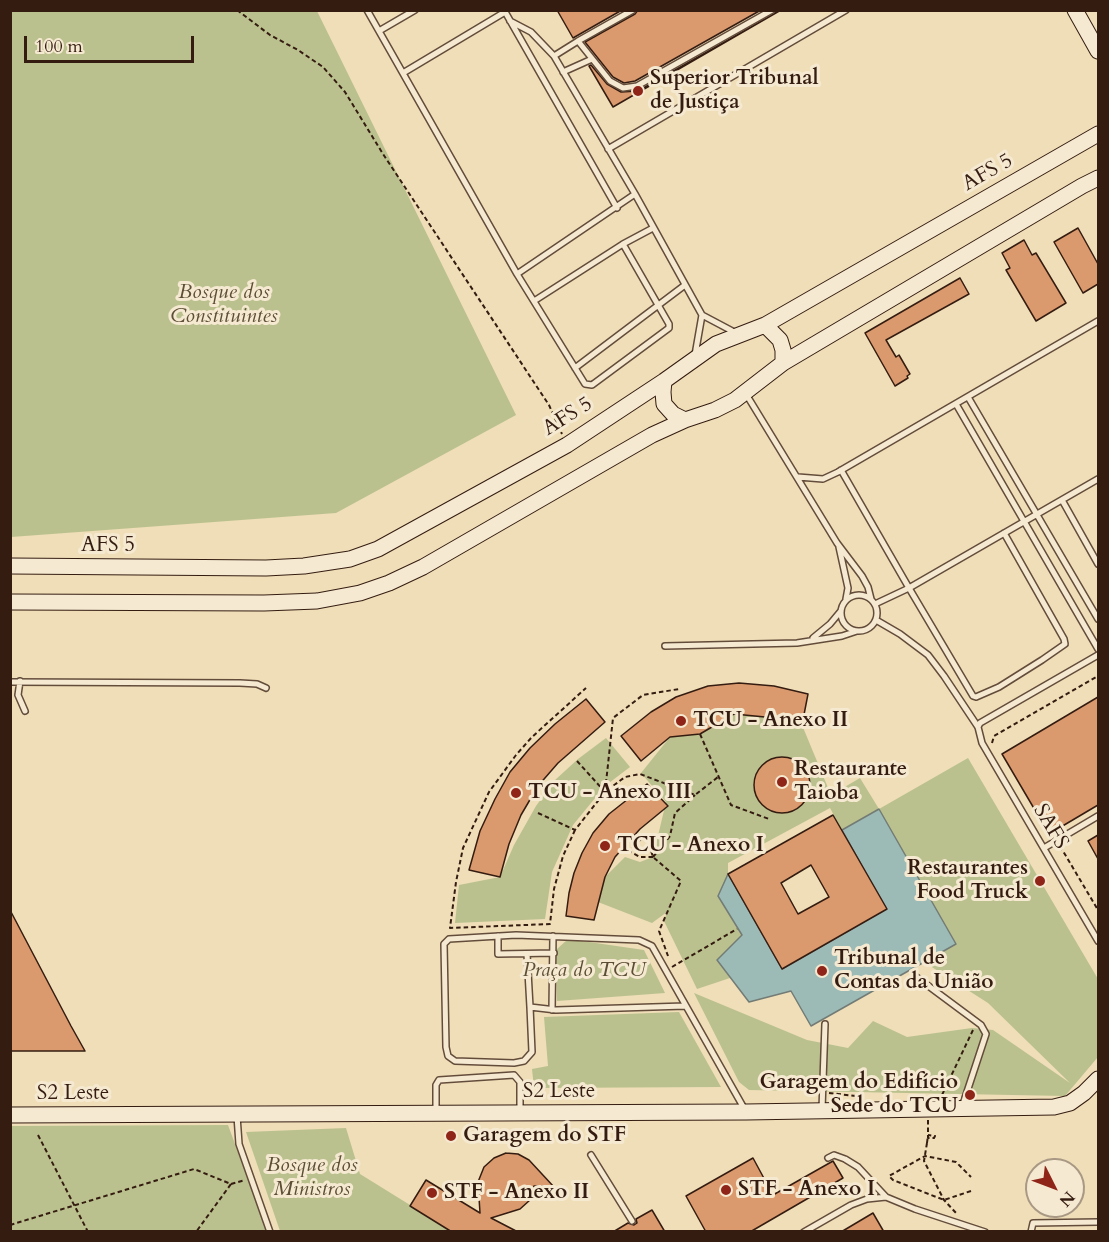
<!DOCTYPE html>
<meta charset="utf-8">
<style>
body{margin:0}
#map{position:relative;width:1109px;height:1242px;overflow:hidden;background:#efdeb8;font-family:Cardo,serif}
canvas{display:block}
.frame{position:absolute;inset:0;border:12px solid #351c11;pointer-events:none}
.north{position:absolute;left:1025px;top:1158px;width:60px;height:60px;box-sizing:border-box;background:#f5ead1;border:2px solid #a89884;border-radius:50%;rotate:132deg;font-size:16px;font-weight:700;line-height:24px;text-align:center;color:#351c11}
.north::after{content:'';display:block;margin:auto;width:21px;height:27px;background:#8f2418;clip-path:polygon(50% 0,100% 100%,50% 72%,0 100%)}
.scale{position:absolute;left:24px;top:36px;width:170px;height:27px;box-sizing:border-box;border:3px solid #351c11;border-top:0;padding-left:8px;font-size:18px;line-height:21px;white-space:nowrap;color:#351c11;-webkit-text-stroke:4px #f5ead1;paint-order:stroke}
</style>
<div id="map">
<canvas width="1109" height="1242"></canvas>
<div class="frame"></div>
<div class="north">N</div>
<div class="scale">100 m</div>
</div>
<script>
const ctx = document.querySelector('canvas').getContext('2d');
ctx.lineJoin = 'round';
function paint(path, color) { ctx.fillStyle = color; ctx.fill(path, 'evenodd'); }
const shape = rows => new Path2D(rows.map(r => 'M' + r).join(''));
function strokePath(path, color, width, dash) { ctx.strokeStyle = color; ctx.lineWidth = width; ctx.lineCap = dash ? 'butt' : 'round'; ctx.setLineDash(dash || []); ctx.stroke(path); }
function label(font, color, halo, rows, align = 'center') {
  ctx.font = font + ' Cardo,serif'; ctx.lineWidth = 6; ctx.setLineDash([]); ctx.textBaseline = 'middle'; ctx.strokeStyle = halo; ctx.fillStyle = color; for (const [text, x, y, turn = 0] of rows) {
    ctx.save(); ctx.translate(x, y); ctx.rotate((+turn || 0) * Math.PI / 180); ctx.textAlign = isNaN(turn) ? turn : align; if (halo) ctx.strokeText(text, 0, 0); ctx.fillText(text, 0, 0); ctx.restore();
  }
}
const green = shape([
 [11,10,317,11,516,415,336,513,11,537],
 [734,714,765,717,802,725,831,795,860,778,879,809,968,758,1098,979,1098,1057,1065,1096,749,1090,739,1082,694,993,807,1040,848,1048,873,1021,907,1037,972,1028,993,1030,1070,1083,988,1003,924,962,956,944,879,809,842,830,830,808,728,863,728,874,718,896,742,935,717,960,730,978,697,989,664,921,667,912,652,923,598,902,605,877,625,857,640,862,653,857,666,802,641,773,670,737,700,734],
 [606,738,630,767,605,786,573,825,552,872,545,919,455,923,459,885,500,877,514,845,536,806,554,781,578,759],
 [568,939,644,950,665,993,557,1001,556,950],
 [679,1012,721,1087,534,1088,532,1069,548,1066,544,1017],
 [228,1125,267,1231,11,1231,10,1126],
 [346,1128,360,1174,452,1231,280,1231,246,1132]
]);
const water = shape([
 [879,809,956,944,811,1026,791,991,749,1002,717,960,742,935,718,896,728,874,782,969,886,909,842,830,879,809]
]);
const building = shape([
 [557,10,622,10,573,38,557,10],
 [638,10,761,10,635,81,624,83,613,77,585,42,635,14,638,10],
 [777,10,781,10,613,107,589,66,591,65,607,84,621,92,638,91,774,14,777,10],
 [1078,228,1098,264,1098,284,1083,293,1054,242,1078,228],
 [1024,240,1032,255,1036,253,1066,303,1036,321,1006,270,1010,268,1002,253,1024,240],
 [960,278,969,294,886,340,896,357,899,355,910,374,907,376,908,378,895,386,865,333,960,278],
 [739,683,774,686,808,694,802,725,765,717,734,714,700,734,670,737,641,761,621,736,651,712,676,697,708,686,739,683],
 [1098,697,1098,805,1049,834,1002,754,1098,697],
 [586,699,605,722,558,763,538,786,521,815,509,844,500,877,469,870,480,831,495,799,510,772,530,748,555,724,586,699],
 '754 785a28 28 0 1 1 56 0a28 28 0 1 1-56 0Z',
 [647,784,668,806,640,829,615,857,605,877,594,920,566,916,569,893,574,873,582,853,593,833,609,814,647,784],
 [833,815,887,909,782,969,728,874,833,815],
 [811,865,829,897,798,914,781,883,811,865],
 [1098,835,1098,859,1088,841,1098,835],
 [10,910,71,1026,85,1051,10,1051,10,910],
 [506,1153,518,1154,529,1160,554,1187,534,1186,530,1200,520,1209,491,1218,518,1232,452,1232,410,1206,426,1180,480,1213,478,1182,484,1167,494,1158,506,1153],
 [753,1158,773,1195,833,1161,843,1178,750,1232,706,1232,686,1196,753,1158],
 [652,1210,665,1232,613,1232,628,1223,634,1225,637,1223,636,1219,652,1210],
 [873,1213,884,1232,841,1232,873,1213]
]);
const path = shape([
 [237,10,270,35,298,50,323,67,345,92,383,154,549,405,562,434],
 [700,734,731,805,769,819],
 [992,743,994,736,1098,676],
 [577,761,605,792,625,777,640,774,695,795,718,777],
 [538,813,575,830,605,792,613,718,643,695,679,689],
 [575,830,563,856,554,889,550,924,450,928,456,882,463,848,489,792,516,755,532,737,586,688],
 [1060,846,1098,910],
 [653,857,640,857,629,851,646,834,653,857,681,881,659,931,668,956],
 [653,857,670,836,675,813,695,795],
 [672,967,737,929],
 [829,1093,856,1096],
 [942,1095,973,1030],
 [928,1120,928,1138,934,1138,935,1136,928,1135],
 [38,1135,88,1232],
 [927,1143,924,1161,944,1200,956,1213],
 [231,1184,245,1180],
 [971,1191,944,1200,893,1180,889,1176,925,1156,956,1162,971,1177],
 [10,1225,194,1169,231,1184,196,1232]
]);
const lane = shape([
 [367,10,517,274,635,194],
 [504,10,617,208],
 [510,21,531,32,554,56,635,194,702,315,736,333],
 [379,31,415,10],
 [578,41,633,10],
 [554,56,578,41,610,81,623,88,637,86,772,10],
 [563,72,592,59],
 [403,73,505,12],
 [608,149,846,10],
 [517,274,585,384,592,385,669,328,669,324,623,244,653,228],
 [534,301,623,244],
 [695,355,702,315],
 [575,368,685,285],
 [746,394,837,543,862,576,868,587,871,599],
 [968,397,1098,619],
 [956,404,1098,649],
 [841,470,909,588,973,696,976,697,999,687,1042,660,1065,644,1064,639,1004,533],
 [798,477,823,479,838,472,1098,321],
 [1062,500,1098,564],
 [839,547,848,588,846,599],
 '841 613a18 18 0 1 1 36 0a18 18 0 1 1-36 0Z',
 [875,604,909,588,1098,479],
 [876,620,900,634,928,655,944,676,978,727,982,743,1098,941],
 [813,638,830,624,840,612],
 [665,646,797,643,842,636,857,631],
 [20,681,18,695,25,711],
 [10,682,240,683,257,684,266,688],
 [978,727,980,723,1098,655],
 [1044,848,1098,816],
 [498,936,498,954,554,953],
 [527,954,530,1007],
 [915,976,981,1025,986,1034,962,1107],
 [685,1006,556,1010,530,1007,532,1052,524,1061,514,1063,455,1061,448,1056,446,1047,444,944,449,939,516,935,639,940,652,946,745,1110],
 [552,1010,553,936],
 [822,1109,825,1024],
 [436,1111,436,1085,439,1080,514,1075,520,1082,520,1112],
 [237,1116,239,1144,270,1232],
 [591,1155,632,1221],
 [828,1158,834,1155,845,1159,858,1167,886,1197,915,1209,985,1232],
 [804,1232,851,1205,867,1199,886,1197],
 [1031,1232,1033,1223,1098,1222]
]);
const secondary = shape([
 [1075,10,1098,51],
 [765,325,780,340,783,350,783,363],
 [664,381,663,392,664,404,673,414,685,420],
 [10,566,266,568,304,566,350,559,378,549,567,445,664,381,716,344,765,325,1098,134],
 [10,602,264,603,317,601,360,593,389,583,423,567,652,435,685,420,715,410,735,400,783,363,1082,186,1098,178],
 [10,1115,746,1112,1054,1107,1070,1103,1084,1093,1098,1079]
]);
const pathBridge = shape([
 [927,1143,928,1135]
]);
const markers = [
 [638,91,6,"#8f2418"],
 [681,721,6,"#8f2418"],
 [782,782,6,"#8f2418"],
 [516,793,6,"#8f2418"],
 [605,846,6,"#8f2418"],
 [1040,881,6,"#8f2418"],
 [822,971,6,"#8f2418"],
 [970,1095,6,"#8f2418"],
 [451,1136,6,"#8f2418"],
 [726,1190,6,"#8f2418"],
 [432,1193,6,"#8f2418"]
];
const poiNames = [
 ["Superior Tribunal",650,79],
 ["de Justiça",650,103],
 ["TCU - Anexo II",693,721],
 ["Restaurante",794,770],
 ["Taioba",794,794],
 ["TCU - Anexo III",528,793],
 ["TCU - Anexo I",617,846],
 ["Restaurantes",1028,869,"right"],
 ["Food Truck",1028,893,"right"],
 ["Tribunal de",834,959],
 ["Contas da União",834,983],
 ["Garagem do Edifício",958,1083,"right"],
 ["Sede do TCU",958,1107,"right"],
 ["Garagem do STF",463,1136],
 ["STF - Anexo I",738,1190],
 ["STF - Anexo II",444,1193]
];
const streetNames = [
 ["AFS 5",988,173,-30],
 ["AFS 5",568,417,-32],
 ["AFS 5",108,546],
 ["SAFS",1050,827,59],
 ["S2 Leste",559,1092],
 ["S2 Leste",73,1094]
];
const parkNames = [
 ["Bosque dos",224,293],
 ["Constituintes",224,317],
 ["Praça do TCU",584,971],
 ["Bosque dos",312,1166],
 ["Ministros",312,1190]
];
paint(green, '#bac18e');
paint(water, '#9cbbb7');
strokePath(water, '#737b75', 1.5);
paint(building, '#da9a6e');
strokePath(building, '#351c11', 1.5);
strokePath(lane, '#644c3b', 8);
strokePath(secondary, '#351c11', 17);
strokePath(path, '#351c11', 2, [4.5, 3]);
strokePath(lane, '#f5ead1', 5);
strokePath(secondary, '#f5ead1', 15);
strokePath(pathBridge, '#351c11', 2, [4.5, 3]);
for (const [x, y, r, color] of markers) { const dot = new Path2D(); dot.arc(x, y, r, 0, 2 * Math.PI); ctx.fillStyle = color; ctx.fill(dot); strokePath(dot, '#f5ead1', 2); }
label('bold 21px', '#351c11', '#f5ead1', poiNames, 'left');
label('21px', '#351c11', '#f5ead1', streetNames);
label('italic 21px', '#5d4e36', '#f5ead1', parkNames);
</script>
